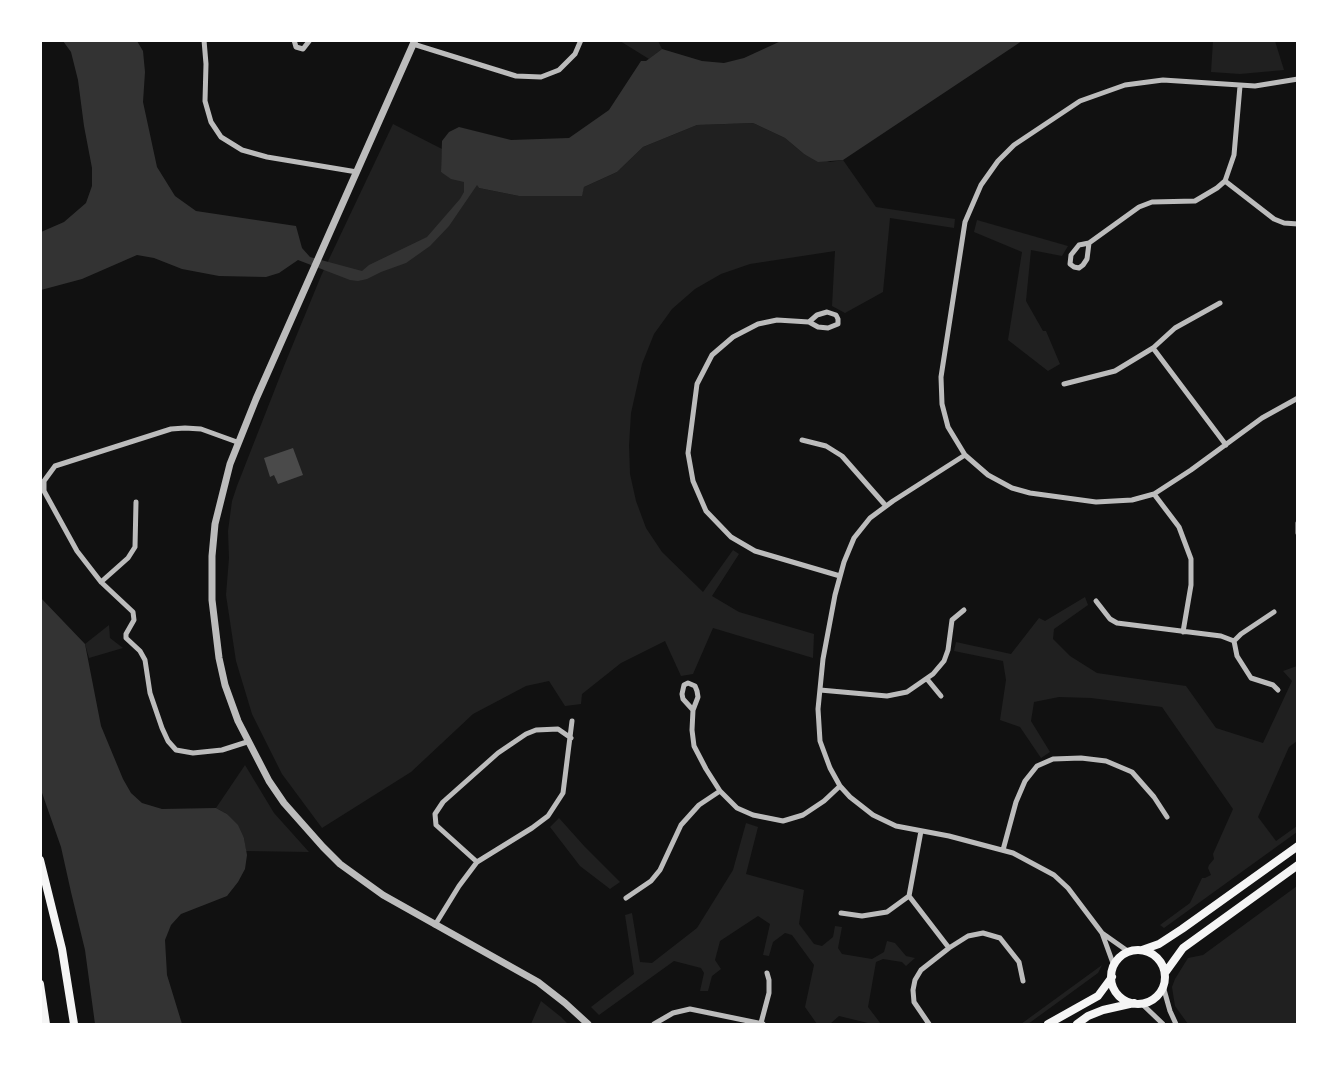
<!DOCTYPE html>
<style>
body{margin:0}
#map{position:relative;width:1338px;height:1065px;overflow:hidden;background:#111;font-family:Arial,sans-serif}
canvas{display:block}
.frame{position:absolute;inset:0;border:42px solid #fff;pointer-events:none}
</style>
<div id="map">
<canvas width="1338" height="1065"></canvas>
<div class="frame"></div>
</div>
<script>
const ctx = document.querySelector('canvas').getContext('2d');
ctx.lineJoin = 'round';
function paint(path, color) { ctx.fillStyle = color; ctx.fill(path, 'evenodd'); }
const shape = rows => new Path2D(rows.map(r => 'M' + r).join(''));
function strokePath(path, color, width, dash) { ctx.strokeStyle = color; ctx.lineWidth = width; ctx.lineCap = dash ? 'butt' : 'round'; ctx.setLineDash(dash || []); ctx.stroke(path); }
const green = shape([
 [620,41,658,41,662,49,649,59],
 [1213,41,1275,41,1284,70,1240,74,1211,72],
 [753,123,785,138,804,154,830,162,843,160,876,207,955,219,954,228,890,218,883,292,845,313,832,306,835,251,750,264,721,274,695,289,672,309,654,334,642,364,631,413,629,445,630,474,636,501,646,528,662,552,703,592,733,550,739,554,712,596,739,612,814,634,813,658,713,628,693,674,681,676,665,641,621,663,582,694,581,704,565,706,549,681,526,686,473,714,411,772,322,828,282,774,252,714,236,661,226,595,229,558,228,531,232,501,237,486,284,366,321,276,393,124,442,149,441,172,477,184,479,188,519,196,581,196,584,187,617,172,643,147,697,125],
 [977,220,1068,246,1062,256,1031,250,1026,301,1043,331,1046,331,1060,364,1048,371,1008,340,1022,252,974,232],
 [1085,597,1088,605,1054,629,1053,639,1070,656,1097,673,1186,686,1216,728,1263,743,1292,681,1283,671,1297,666,1297,741,1289,747,1258,817,1276,841,1297,826,1297,832,1164,928,1160,925,1190,903,1202,878,1205,878,1211,875,1208,868,1209,865,1214,859,1213,854,1233,809,1162,707,1091,698,1059,697,1034,702,1031,721,1050,752,1041,758,1020,727,1000,720,1006,680,1003,661,954,651,956,642,1011,654,1039,618,1045,621],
 [109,625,110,638,123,648,89,658,85,644],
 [245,765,274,813,309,852,246,851,244,838,227,814,216,808],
 [559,818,585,847,620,882,610,889,580,866,550,827],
 [746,823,758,827,746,874,804,890,799,924,814,944,822,946,833,937,835,926,842,927,838,948,842,954,872,959,884,952,887,941,895,943,906,956,915,958,906,966,902,962,883,959,876,962,868,1007,881,1024,872,1024,839,1016,830,1024,817,1024,805,1007,814,965,792,935,785,933,773,942,769,956,763,955,770,924,758,916,720,941,715,960,721,969,712,976,708,991,700,991,704,973,701,968,674,961,599,1015,591,1007,634,974,625,915,632,913,640,962,652,963,697,928,733,870],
 [1297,886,1297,1024,1188,1024,1175,1006,1172,987,1175,979,1188,958,1203,955],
 [1102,965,1098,973,1050,1008,1028,1024,1021,1024],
 [541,1001,561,1017,568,1024,531,1024]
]);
const water = shape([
 [63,41,137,41,143,51,145,72,143,102,157,167,175,196,196,211,296,226,302,248,310,257,362,271,369,265,427,237,460,199,464,192,464,182,451,179,441,172,442,141,449,132,459,127,511,140,569,138,609,110,641,61,646,61,662,49,702,61,724,63,744,58,781,41,1022,41,843,160,818,162,804,154,785,138,753,123,697,125,643,147,617,172,584,187,582,196,519,196,479,188,477,185,449,226,430,246,406,263,381,272,367,279,358,281,350,280,298,260,279,273,266,277,219,276,182,269,154,258,137,255,82,279,41,290,41,232,64,222,86,203,92,186,92,168,84,126,78,80,71,52],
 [40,597,85,644,101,726,123,779,131,793,142,803,162,809,216,808,227,814,238,825,244,838,247,855,245,869,238,882,227,896,181,914,171,925,165,940,167,975,182,1024,95,1024,85,950,71,892,61,847,41,790]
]);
const building = shape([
 [293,448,303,475,278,484,274,475,270,477,264,458]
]);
const minor = shape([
 [204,40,206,64,205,101,211,122,221,137,242,150,267,157,357,172],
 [294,40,296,47,303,49,310,40],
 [413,44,516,76,541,77,559,70,575,54,581,40],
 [1298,79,1255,86,1163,80,1125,85,1080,101,1014,145,998,161,981,185,965,222,941,377,942,404,948,427,965,455,988,475,1012,488,1030,493,1096,502,1132,500,1154,494,1191,470,1262,418,1298,398],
 [1225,181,1274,219,1284,223,1298,224],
 [1089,243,1079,245,1071,255,1070,264,1074,267,1079,268,1083,265,1087,259,1089,243,1139,207,1152,202,1195,201,1217,188,1225,181,1234,155,1240,86],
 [809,322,818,327,828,328,838,324,838,319,836,315,827,312,817,315,809,322,777,320,758,324,733,337,712,355,697,384,688,453,693,481,706,511,731,537,755,551,840,576],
 [1153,348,1226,445],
 [1064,384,1115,371,1153,348,1175,328,1220,303],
 [802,440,826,446,842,456,886,506],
 [237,442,201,429,185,428,171,429,55,466,44,481,44,491,77,551,101,582,133,612,134,620,126,634,126,638,140,651,145,660,150,693,162,728,168,741,176,750,193,753,222,750,247,742],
 [965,455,893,501,870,518,854,538,844,562,835,595,823,659,818,709,820,741,830,768,840,786,850,797,873,815,896,826,949,836,1013,853,1054,875,1068,888,1102,933,1114,966],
 [1154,494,1179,527,1191,559,1191,585,1183,632],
 [1298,523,1298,533],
 [101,582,128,558,135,547,136,502],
 [1096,601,1110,619,1117,623,1221,636,1234,641],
 [1234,641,1237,656,1251,678,1273,685,1278,690],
 [1234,641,1241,634,1274,612],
 [927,679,941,696],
 [820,690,887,696,907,692,933,674,944,661,948,650,952,620,964,610],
 [693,710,698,697,697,691,695,686,688,683,684,685,682,694,683,699,693,710,692,730,694,746,706,769,720,791,737,808,753,815,783,821,803,815,824,801,840,786],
 [921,831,909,896,949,948],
 [1003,850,1016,802,1025,781,1037,766,1053,759,1081,758,1106,761,1132,772,1154,797,1167,817],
 [477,862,436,825,435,814,443,802,498,753,526,734,536,730,558,729,571,738],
 [626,898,651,881,660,870,681,825,699,805,720,791],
 [841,913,862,916,887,912,909,896],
 [435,925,459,886,477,862,532,828,548,816,563,793,572,721],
 [1102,933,1129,952],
 [1163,986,1170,1011,1176,1024],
 [1141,1003,1163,1024],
 [761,1023,769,993,769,980,767,973],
 [654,1024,673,1013,690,1009,763,1024],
 [929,1024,914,1002,913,990,915,980,921,970,949,948,968,936,983,933,1000,938,1019,962,1023,981]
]);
const tertiary = shape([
 [415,40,256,399,230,464,215,524,212,556,212,600,219,658,225,685,238,721,269,781,284,803,323,847,340,864,383,895,538,982,565,1003,588,1024]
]);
const secondary = shape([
 [1142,950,1159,944,1182,929,1298,846],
 '1111 977a27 27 0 1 1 54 0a27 27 0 1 1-54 0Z',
 [1165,973,1183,948,1298,865],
 [1048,1024,1098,996,1112,977],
 [1077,1024,1088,1016,1103,1010,1134,1003]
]);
const primary = shape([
 [40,860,62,949,74,1024],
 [40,984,46,1024]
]);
paint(green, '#202020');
paint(water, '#333');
paint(building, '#4a4a4a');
strokePath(minor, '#bcbcbc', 5);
strokePath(tertiary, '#bcbcbc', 7);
strokePath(secondary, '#f5f5f5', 8);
strokePath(primary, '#f5f5f5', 8);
</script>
